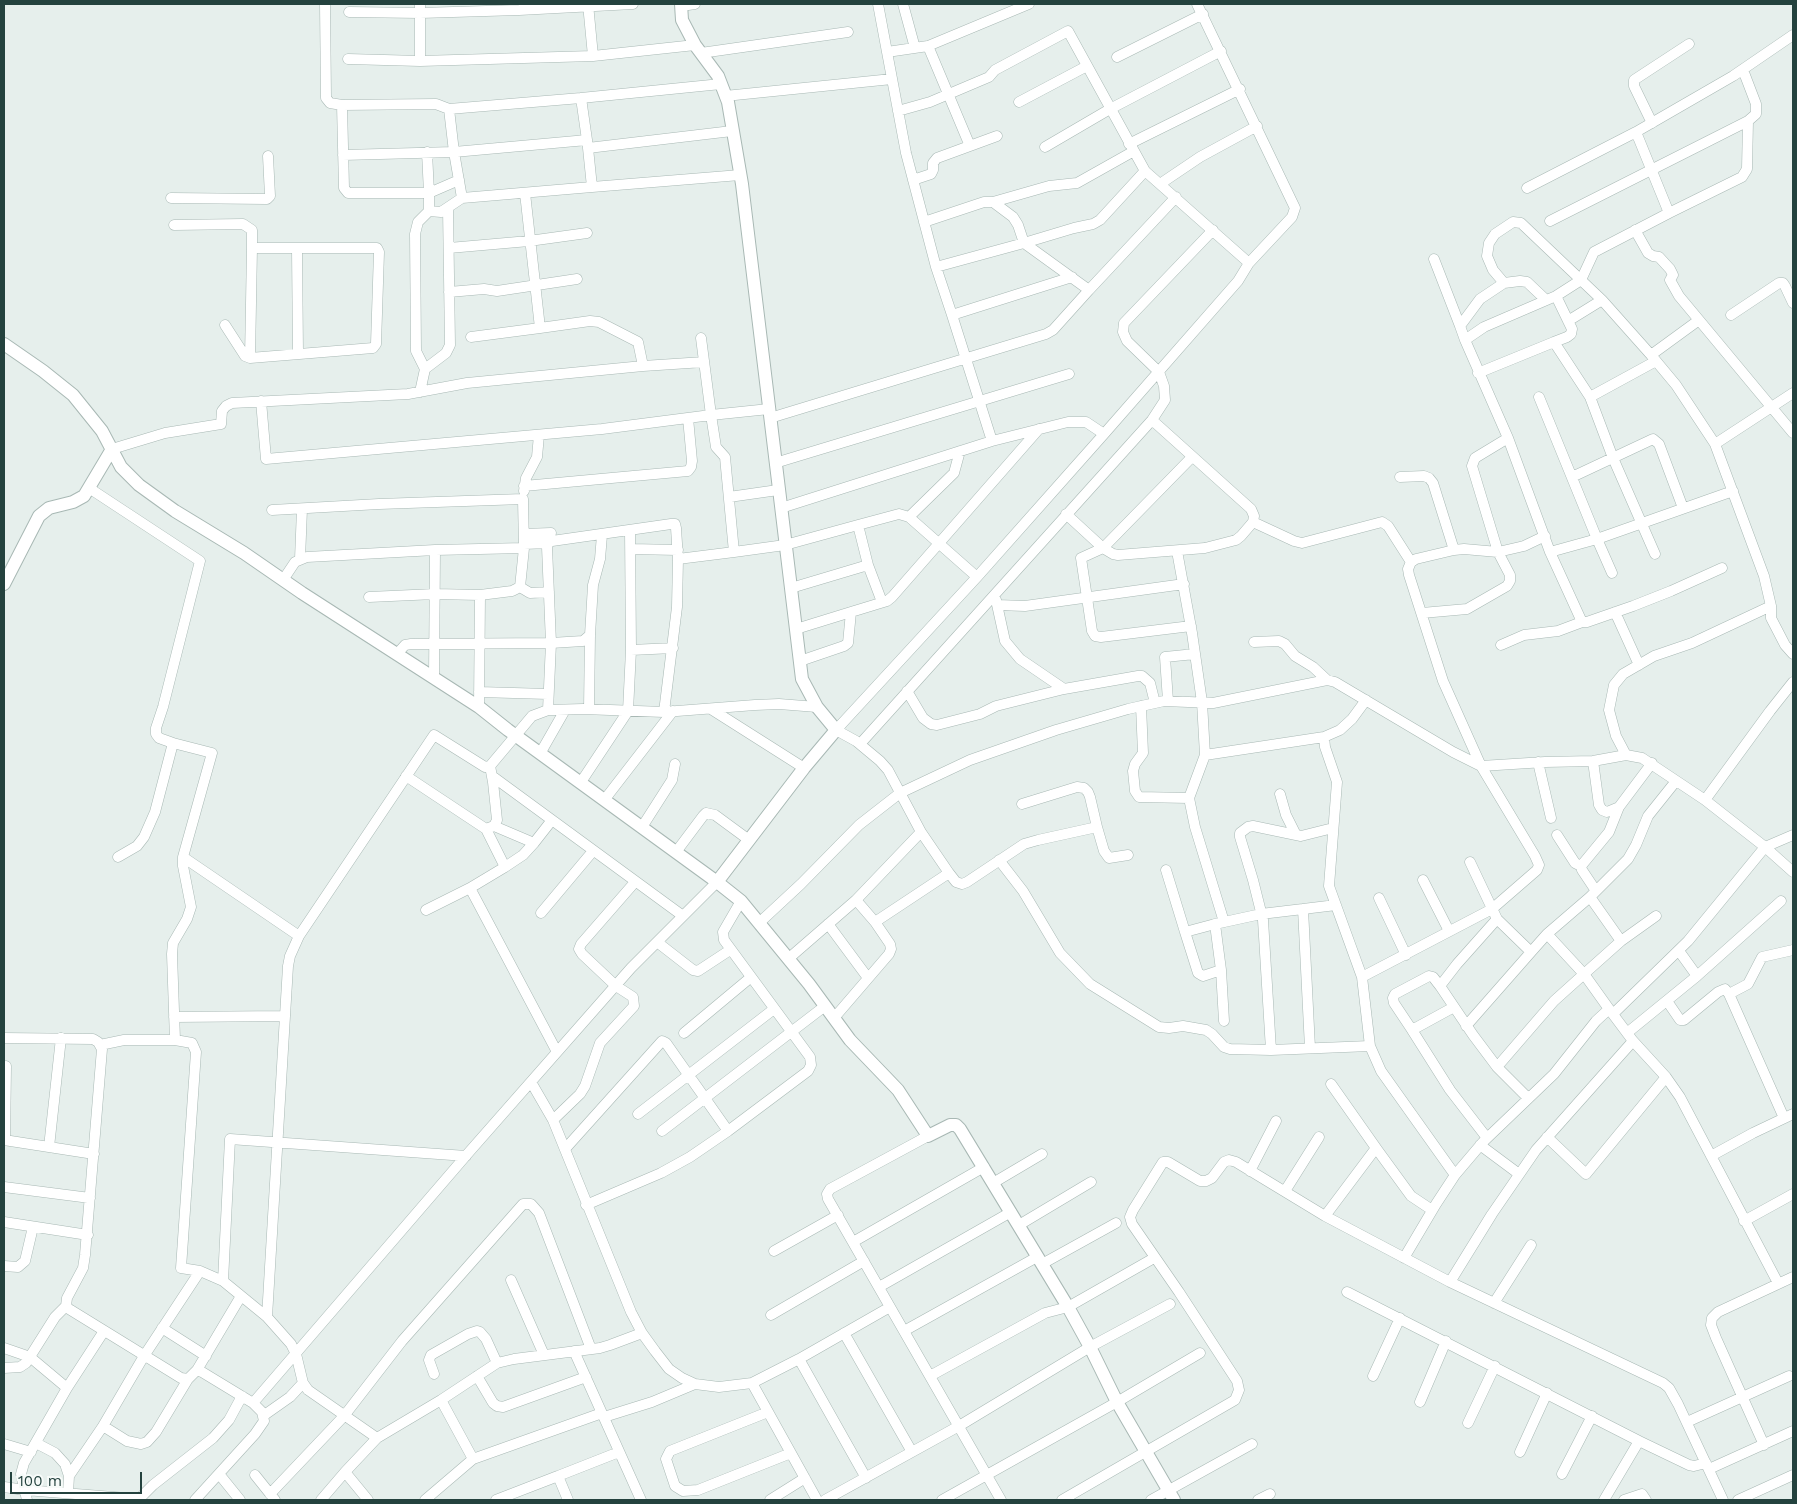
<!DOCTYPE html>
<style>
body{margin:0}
#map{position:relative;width:1797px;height:1504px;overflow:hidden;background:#e6efec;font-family:"Work Sans",sans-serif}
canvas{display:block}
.frame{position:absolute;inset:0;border:5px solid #24423e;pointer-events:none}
.scale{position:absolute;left:10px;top:1472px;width:132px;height:22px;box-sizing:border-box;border:2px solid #24423e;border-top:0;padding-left:6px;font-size:15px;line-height:18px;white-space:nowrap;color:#24423e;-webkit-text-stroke:4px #f7fbf9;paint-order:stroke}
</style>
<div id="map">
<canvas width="1797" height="1504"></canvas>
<div class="frame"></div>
<div class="scale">100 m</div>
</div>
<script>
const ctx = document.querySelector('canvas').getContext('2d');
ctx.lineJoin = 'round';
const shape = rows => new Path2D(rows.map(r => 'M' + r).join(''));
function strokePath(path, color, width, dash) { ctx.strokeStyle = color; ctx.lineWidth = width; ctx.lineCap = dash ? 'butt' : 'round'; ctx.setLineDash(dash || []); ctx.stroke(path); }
const minor = shape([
 [325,4,326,98,330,103,342,105,344,188,348,193,429,193,429,211,418,222,415,234,416,351,425,369,420,392],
 [588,4,593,56,695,45],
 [878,4,887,52,928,46,1029,4],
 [903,4,915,48],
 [681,6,695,4],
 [349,12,420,13,420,4],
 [928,46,970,146],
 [887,52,906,153,936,267,1024,243,1089,290,1176,197],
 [701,53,848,32],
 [593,56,420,61,420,13,519,10,633,4],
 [1117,57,1203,14],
 [348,59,420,61],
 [725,96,892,79],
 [581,98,449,109,454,152,587,140],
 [1019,102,1087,66],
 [342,105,436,104,449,109],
 [898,111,930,102,989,77,995,70,1068,31,1145,171,1249,263,1292,217,1295,208,1197,4],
 [1652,123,1634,86,1634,80,1689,44],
 [732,131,588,148,592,187,740,175],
 [1636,132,1669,213,1594,252,1581,280,1556,296,1484,327,1465,340,1508,438,1550,552,1582,622,1587,622,1633,606,1671,591,1722,568],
 [1129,144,1240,89],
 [588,147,581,98,721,84],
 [1045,147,1110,109,1221,51],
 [427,152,429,193,459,180],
 [343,155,454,152,462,198,592,187],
 [913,180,931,174,933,170,933,163,937,158,997,136],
 [1160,184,1200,157,1257,126],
 [1527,188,1636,132,1733,76,1793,35],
 [171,198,267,199,270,196,268,156],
 [993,202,1049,186,1077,183,1134,151],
 [429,211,441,212,462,198],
 [1669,213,1742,177,1747,169,1748,121],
 [1550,221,1748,121,1756,114,1756,104,1743,70],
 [924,222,984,202,993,202,1013,217,1018,225,1024,243,1074,228,1093,224,1100,220,1145,171],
 [174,225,243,224,252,230,252,248],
 [1635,230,1648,253,1653,256,1659,257,1670,269,1673,275,1670,280,1679,296,1793,433],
 [449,248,529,241,587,233],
 [297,249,298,354],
 [1434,259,1460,326],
 [936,267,952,315,1072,277],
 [1504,283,1493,270,1487,256,1489,243,1495,234,1513,222,1521,223,1602,300,1651,355,1676,385,1715,444,1764,576,1771,606,1692,643,1654,656,1623,674,1614,685,1609,710,1616,736,1626,755],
 [449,292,484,289,497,291,577,279],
 [1556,296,1572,329,1571,334,1567,337,1554,342,1590,397,1613,458,1655,554],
 [952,315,992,441,1068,422,1086,422,1104,434],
 [1731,315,1779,283,1783,283,1785,286,1793,303],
 [1568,321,1602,300],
 [225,325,245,356,250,358,373,348,376,344,379,252,377,248,252,248,250,358],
 [471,337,540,328,525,193],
 [1465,340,1460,326,1480,299,1504,283,1520,281,1527,282,1546,300],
 [1651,355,1699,320],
 [643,366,704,362],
 [425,369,446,353,450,345,448,208],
 [1478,373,1554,342],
 [1539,397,1597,539,1612,573],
 [1590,397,1656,361],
 [261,401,266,459,602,429,711,415,701,338],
 [769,409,711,415,716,447,725,457,734,552,785,545,858,525],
 [770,418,1046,334,1053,330,1089,290],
 [1152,420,1251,509,1254,516,1253,522,1241,536,1236,540,1205,548,1118,555,1113,554,1103,548,1081,558,1092,631,1095,636,1101,637,1191,626],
 [1715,444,1793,393],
 [112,449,165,433,221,424,222,411,226,406,232,403,408,394,467,383,643,366,638,342,599,322,590,321,540,328],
 [775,463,1069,374],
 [1400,477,1424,476,1429,478,1433,483,1454,550],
 [1572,477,1653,439,1659,444,1683,508],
 [524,486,688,471,691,467,692,461,688,418],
 [89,488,200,561,163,707,156,728,156,734,159,738,173,743,155,812,144,837,137,846,118,857],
 [524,491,526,478,537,457,539,435],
 [729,497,778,490],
 [781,508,992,441],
 [272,510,379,504,523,499,524,548,520,587,512,591,480,595,479,707],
 [1066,514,1103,548,1192,457],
 [909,517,954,473,960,451],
 [1253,522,1294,541,1302,543,1382,522,1388,526,1411,562],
 [630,530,631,650,673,648],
 [524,534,551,533],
 [524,544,548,543],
 [631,549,678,550],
 [435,550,524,548],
 [1177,551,1192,633,1202,702,1205,755,1189,798,1195,827,1224,922],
 [734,552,678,559,677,607,664,712,755,705,779,704,817,707],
 [1550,552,1597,539,1733,491],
 [300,559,302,509],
 [868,565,858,525,899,514,909,517,977,577],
 [283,580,295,562,307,557,435,550,434,678],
 [520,587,530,593,549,592],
 [791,588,868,565,882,602],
 [369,597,435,594,480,595],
 [996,600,1005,641,1020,659,1064,689],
 [997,605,1025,606,1184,584],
 [1771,606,1771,618,1785,645,1793,654],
 [1615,612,1639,665],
 [1422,613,1467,609,1507,586,1510,581,1510,575,1498,552,1472,466,1475,458,1508,438],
 [796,629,851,612],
 [1254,642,1279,641,1285,644,1295,656,1313,667,1327,680],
 [1501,645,1524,635,1558,631,1582,622],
 [397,654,405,645,411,644,551,643,583,641,590,635,593,585,600,559,602,535],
 [800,661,844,646,848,643,851,612,887,601,892,597,1039,429],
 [907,691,923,718,931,724,937,725,980,714,996,706,1064,689,1138,676,1142,676,1150,683,1155,703],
 [479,692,548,694],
 [1168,701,1165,657,1195,654],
 [1141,706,1143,753,1135,764,1133,771,1135,791,1139,797,1189,798],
 [589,709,590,635],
 [711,709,804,768],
 [664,712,583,709,548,710,551,643,547,547,548,543,552,541,671,524,675,524,676,528,678,559],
 [1324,737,1340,730,1352,719,1366,700],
 [860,744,1152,420,1165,400,1164,386,1159,372,1127,341,1123,332,1124,323,1213,230],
 [541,752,565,710],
 [1205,755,1324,737,1325,747,1337,782,1329,886,1362,977,1370,1046,1381,1071,1455,1175],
 [1593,761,1599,805,1602,810,1607,812,1619,807,1652,763],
 [1538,762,1551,818],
 [406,776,486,829,494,826,497,820,493,782,490,766],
 [492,776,552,820,534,843,494,826],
 [581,782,628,711,631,650],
 [1280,794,1286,815,1296,835],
 [605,799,673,711],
 [1705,800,1770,711,1793,682],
 [1022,804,1077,787,1084,788,1088,792,1090,797,1097,827],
 [552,820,683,916],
 [642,827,672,780,675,764],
 [486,829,505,867,470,888,557,1052],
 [1557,835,1575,863,1581,866],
 [676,852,703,816,706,813,715,815,749,840],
 [183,857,299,936,434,735,485,767,490,766,532,716,548,710],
 [999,860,1023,891,1060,953,1090,984,1159,1027,1169,1028,1183,1026,1206,1030,1212,1034,1224,1047,1230,1049,1271,1050,1263,920,1253,880,1240,837,1240,833,1248,827,1253,826,1301,836,1333,828],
 [1470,862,1497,919,1457,964,1440,986,1473,1035,1497,1067,1528,1098],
 [505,867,523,855,534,843],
 [1166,870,1185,932],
 [949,873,921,832,888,770,880,761,856,741,836,730,977,577,1104,434,1238,281,1249,263],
 [1423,880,1449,931],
 [1596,891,1582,870,1581,866,1609,832,1619,807],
 [1379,898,1406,955],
 [856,900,921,832],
 [426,910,470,888],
 [541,913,593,851],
 [1497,919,1531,952,1547,934,1584,974,1621,941,1590,897],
 [875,922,949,873,956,882,962,884,967,882,1024,844,1038,840,1097,827,1104,851,1109,858,1128,855],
 [759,923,801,884,859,825,900,793,970,760,1056,730,1128,709,1164,701,1213,703,1327,680,1335,682,1453,752,1481,766,1545,762,1593,761,1626,755,1642,758,1705,800,1765,847,1793,872],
 [828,924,868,978],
 [1215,924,1185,932,1198,973,1203,976,1221,970],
 [1547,934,1590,897,1628,859,1636,845,1648,816,1676,781],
 [1621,941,1656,916],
 [657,942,693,970,698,971,730,950],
 [1679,951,1697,976],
 [788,959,856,900,875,922,890,944,891,949,889,954,834,1018],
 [1362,977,1492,909,1537,870,1539,865,1535,856,1481,766,1443,681,1409,575,1408,569,1411,562,1416,559,1454,550,1464,549,1498,552,1524,546,1545,536],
 [1729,994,1748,984,1762,957,1793,950],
 [1667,1001,1680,1020,1684,1020,1718,992,1725,989,1729,994,1784,1118],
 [1454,1007,1412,1030,1450,1090,1487,1138],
 [1613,1014,1688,941,1765,847,1793,835],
 [285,1016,267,1317,291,1344,296,1354,303,1383,308,1390,377,1438,441,1400,497,1363,514,1359,600,1348,610,1345,642,1333],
 [174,1017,285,1016,288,966,290,956,299,936],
 [1224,1021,1221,970,1215,924,1261,914,1303,909],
 [1466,1026,1531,952],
 [1412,1030,1394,1003,1393,998,1395,994,1429,976,1433,977,1440,986],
 [684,1033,750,978],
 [1627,1033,1697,976,1781,901],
 [4,1038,93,1039,98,1042,102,1049,85,1255,83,1268,67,1298,66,1306,69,1309,181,1378,188,1379,197,1370,202,1372,253,1403,262,1412,264,1421,255,1434,195,1500],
 [175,1040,192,1043,196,1052,181,1268,200,1271,223,1281],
 [100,1045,124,1040,175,1040,172,954,173,943,187,919,191,907,183,866,183,857,212,753,173,743],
 [1310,1048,1303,909,1336,905],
 [1271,1050,1370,1046],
 [1497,1067,1554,1001,1584,974,1609,1009],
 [531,1082,553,1120,631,1312,642,1333,655,1351,669,1369,682,1378,695,1384,719,1387,752,1383],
 [638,1114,774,1009],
 [553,1120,580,1094,585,1086,600,1043,634,1006,633,997,616,986,582,954,579,949,581,944,635,882],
 [662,1131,825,1006],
 [928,1136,830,1189,827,1194,828,1199,1001,1500],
 [1547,1137,1586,1174,1666,1077],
 [4,1140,94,1154],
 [5,1140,6,1066],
 [1480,1145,1519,1174],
 [49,1147,61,1038],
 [1376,1148,1411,1196,1432,1210],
 [565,1149,662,1041,666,1043,728,1131],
 [1711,1156,1753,1133,1793,1114],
 [1250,1171,1276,1121],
 [993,1183,1042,1154],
 [4,1187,90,1198],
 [1285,1191,1319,1137],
 [586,1205,661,1173,690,1157,728,1131,808,1071,811,1065,810,1057,724,940,723,932,741,901],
 [1325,1216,1376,1148,1331,1084],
 [1744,1221,1793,1194],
 [4,1222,88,1235],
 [1019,1225,1091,1182],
 [853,1242,984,1167],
 [774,1251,838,1215],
 [1404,1258,1436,1204,1455,1175,1483,1142,1554,1074,1596,1021,1609,1009,1633,1041,1666,1077,1680,1097,1778,1283],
 [1042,1264,1116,1223],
 [4,1266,18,1267,25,1261,33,1227],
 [511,1280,544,1355],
 [1450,1282,1492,1214,1536,1150,1633,1041],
 [879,1287,1011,1212],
 [1347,1292,1639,1441],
 [1494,1303,1531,1245],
 [771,1315,864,1261],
 [267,1317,223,1281,230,1139,466,1156],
 [162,1328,206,1356],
 [904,1331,1037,1257],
 [844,1333,912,1452],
 [4,1348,30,1357,67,1388],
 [574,1351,641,1500],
 [799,1359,866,1478],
 [4,1368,20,1367,26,1363,55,1317,66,1306],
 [197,1370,241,1296],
 [434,1374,429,1360,431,1355,468,1334,477,1331,480,1332,486,1339,497,1363],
 [477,1376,493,1403,497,1406,503,1407,586,1377],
 [930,1376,1045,1313,1068,1307,1154,1258],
 [1373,1376,1400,1318],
 [441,1400,473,1459],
 [1420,1402,1446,1341],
 [253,1403,470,1151,631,968,717,882],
 [768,1412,670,1451,666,1459,675,1486,683,1491,698,1490,791,1453],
 [263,1416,290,1397,303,1383],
 [604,1417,652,1402,695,1384],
 [1687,1422,1789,1376],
 [1468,1423,1495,1366],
 [103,1426,144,1356,200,1271],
 [36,1443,55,1453,65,1464,69,1476,68,1493],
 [4,1444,31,1452],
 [1764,1445,1716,1338,1711,1325,1712,1318,1718,1312,1793,1277],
 [1520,1452,1547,1393],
 [1709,1469,1793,1431],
 [345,1472,368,1500],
 [219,1474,240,1500],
 [1562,1474,1592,1416],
 [255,1475,275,1500],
 [69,1476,103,1426,127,1441,141,1444,147,1442,156,1432,188,1379],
 [4,1487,25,1490,139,1499],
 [270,1494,344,1416,402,1341,523,1204,531,1204,539,1213,591,1349],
 [27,1500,21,1474,24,1463,67,1388,104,1331],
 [138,1500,153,1485,213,1438,229,1420,242,1396],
 [321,1500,345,1472,377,1438],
 [425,1500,473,1459,602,1413],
 [496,1500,558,1476],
 [568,1500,558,1476,619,1452],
 [770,1500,805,1478],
 [817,1500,752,1383,799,1359,890,1307],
 [825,1500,959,1426,1090,1347,1170,1304],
 [942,1500,1117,1402,1200,1353],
 [1062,1500,1235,1400,1239,1390,1237,1381,1179,1292,1132,1224,1130,1217,1133,1210,1163,1162,1168,1162,1200,1181,1206,1181,1212,1178,1224,1162,1229,1160,1236,1162,1325,1216,1450,1282,1663,1383,1669,1388,1678,1404,1723,1500],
 [1151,1500,1252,1444],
 [1258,1500,1270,1494],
 [1604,1500,1639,1441,1689,1465,1694,1466,1706,1463],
 [1624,1500,1642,1494,1646,1500],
 [1738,1500,1793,1475]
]);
const tertiary = shape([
 [4,344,43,371,73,395,102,431,121,467,139,485,175,511,244,553,302,593,479,707,508,730,717,882,804,768,836,730,817,707,802,679,742,184,728,102,718,76,695,45,682,20,681,4],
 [4,584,39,516,49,508,73,502,84,496,112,449],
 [717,882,741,901,809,984,850,1040,898,1090,928,1136,950,1125,956,1125,960,1129,1068,1307,1090,1347,1117,1402,1174,1500]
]);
strokePath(minor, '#a8b8b4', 11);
strokePath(tertiary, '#a8b8b4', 14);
strokePath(minor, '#fff', 10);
strokePath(tertiary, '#fff', 12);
</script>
